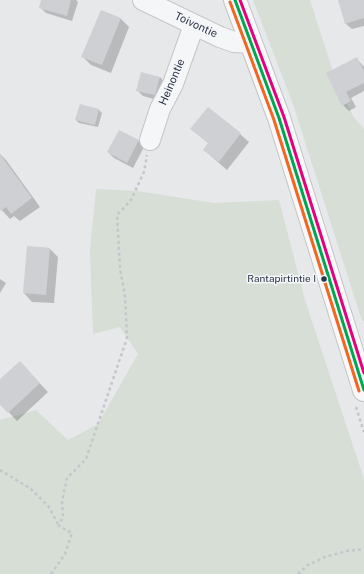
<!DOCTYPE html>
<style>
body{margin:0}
canvas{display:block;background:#e6e8ea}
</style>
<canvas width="364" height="574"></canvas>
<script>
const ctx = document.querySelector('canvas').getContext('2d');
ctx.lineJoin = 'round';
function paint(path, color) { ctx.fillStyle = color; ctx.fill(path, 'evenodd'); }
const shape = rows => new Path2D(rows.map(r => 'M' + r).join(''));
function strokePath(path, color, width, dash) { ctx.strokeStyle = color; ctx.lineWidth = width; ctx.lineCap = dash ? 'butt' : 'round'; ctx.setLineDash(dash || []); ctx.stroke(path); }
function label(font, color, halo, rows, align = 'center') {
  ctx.font = font + ' "Public Sans",sans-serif'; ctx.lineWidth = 3; ctx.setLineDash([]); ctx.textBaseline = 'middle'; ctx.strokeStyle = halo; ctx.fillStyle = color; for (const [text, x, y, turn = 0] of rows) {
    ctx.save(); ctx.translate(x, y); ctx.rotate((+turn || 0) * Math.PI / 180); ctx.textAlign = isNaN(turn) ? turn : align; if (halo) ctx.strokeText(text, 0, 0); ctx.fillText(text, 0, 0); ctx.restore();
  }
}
const green = shape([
 [253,0,310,0,338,87,353,116,364,129,364,321,362,321,293,104],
 [96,189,137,191,214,203,279,200,305,300,364,479,364,574,0,574,0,420,36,410,68,440,98,424,138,354,120,327,93,334,90,249]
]);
const shadow = shape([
 [42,0,76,0,78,2,72,21,46,13,40,7],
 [339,0,364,0,364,26,352,29,346,24],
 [101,11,121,19,129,27,111,73,91,65,83,57],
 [357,59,364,67,364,91,351,98,356,107,349,111,343,105,327,73],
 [160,77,165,83,161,101,143,96,137,90],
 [80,105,99,110,102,113,98,127,79,123,76,120],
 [208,109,240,134,249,142,227,170,204,150,209,144,192,129],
 [119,131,139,141,144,147,133,168,114,158,108,152],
 [0,154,6,160,40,207,20,221,14,216,10,219,0,208],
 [28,247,49,248,58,257,54,303,32,302,24,293],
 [0,279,6,283,0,293],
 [28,371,48,392,17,421,0,403,0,381]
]);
const building = shape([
 [41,0,71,0,67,16,39,8],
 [338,0,364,0,364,18,345,24],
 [101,10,121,18,102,65,81,57],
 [357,57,364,71,364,83,346,92,351,101,342,106,326,73],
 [141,72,160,77,155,95,136,91],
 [80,104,99,109,95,125,75,120],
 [208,107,241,133,219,162,203,150,208,143,190,129],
 [119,130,139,140,127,163,107,152],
 [0,154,32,198,11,214,6,207,1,211,0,210],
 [27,246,50,248,46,295,23,293],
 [20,361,40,383,8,413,0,405,0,379]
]);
const path = shape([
 [356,407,364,432],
 [0,470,31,489,49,507,59,526],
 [51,574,65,554,72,533,59,526,63,516,62,501,67,478,86,459,127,338,125,296,120,268,117,215,131,200,144,172,147,155],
 [298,574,308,565,325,557,347,551,364,549]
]);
const minor = shape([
 [143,0,220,37,234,42,251,43],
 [150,140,160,109,173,84,194,25]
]);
const major = shape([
 [235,0,279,118,364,390]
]);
const bus1 = shape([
 [235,0,279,118,364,390]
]);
const bus2 = shape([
 [230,2,274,120,359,391]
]);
const bus3 = shape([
 [240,0,284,117,364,373]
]);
const markers = [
 [324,279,3.5,"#2b3445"]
];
const busNames = [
 ["Rantapirtintie I",316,279]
];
const streetNames = [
 ["Toivontie",196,25,25],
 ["Heinontie",172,82,-67]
];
paint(green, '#d6ded6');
paint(shadow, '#0003');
paint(building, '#ced0d3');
strokePath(minor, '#c4c6c8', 22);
strokePath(major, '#c2c5c8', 24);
strokePath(path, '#c5c6ca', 2.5, [3, 3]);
strokePath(minor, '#f5f6f7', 20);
strokePath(major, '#f8f8f8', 22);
strokePath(bus1, '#00a651', 3);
strokePath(bus2, '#f26522', 3);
strokePath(bus3, '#e5007d', 3);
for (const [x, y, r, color] of markers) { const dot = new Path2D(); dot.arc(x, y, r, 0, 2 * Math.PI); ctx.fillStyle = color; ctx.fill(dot); strokePath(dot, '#f4f6f9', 1.5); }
label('10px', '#2b3445', '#f4f6f9', busNames, 'right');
label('11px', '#2b3445', '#f4f6f9', streetNames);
</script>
